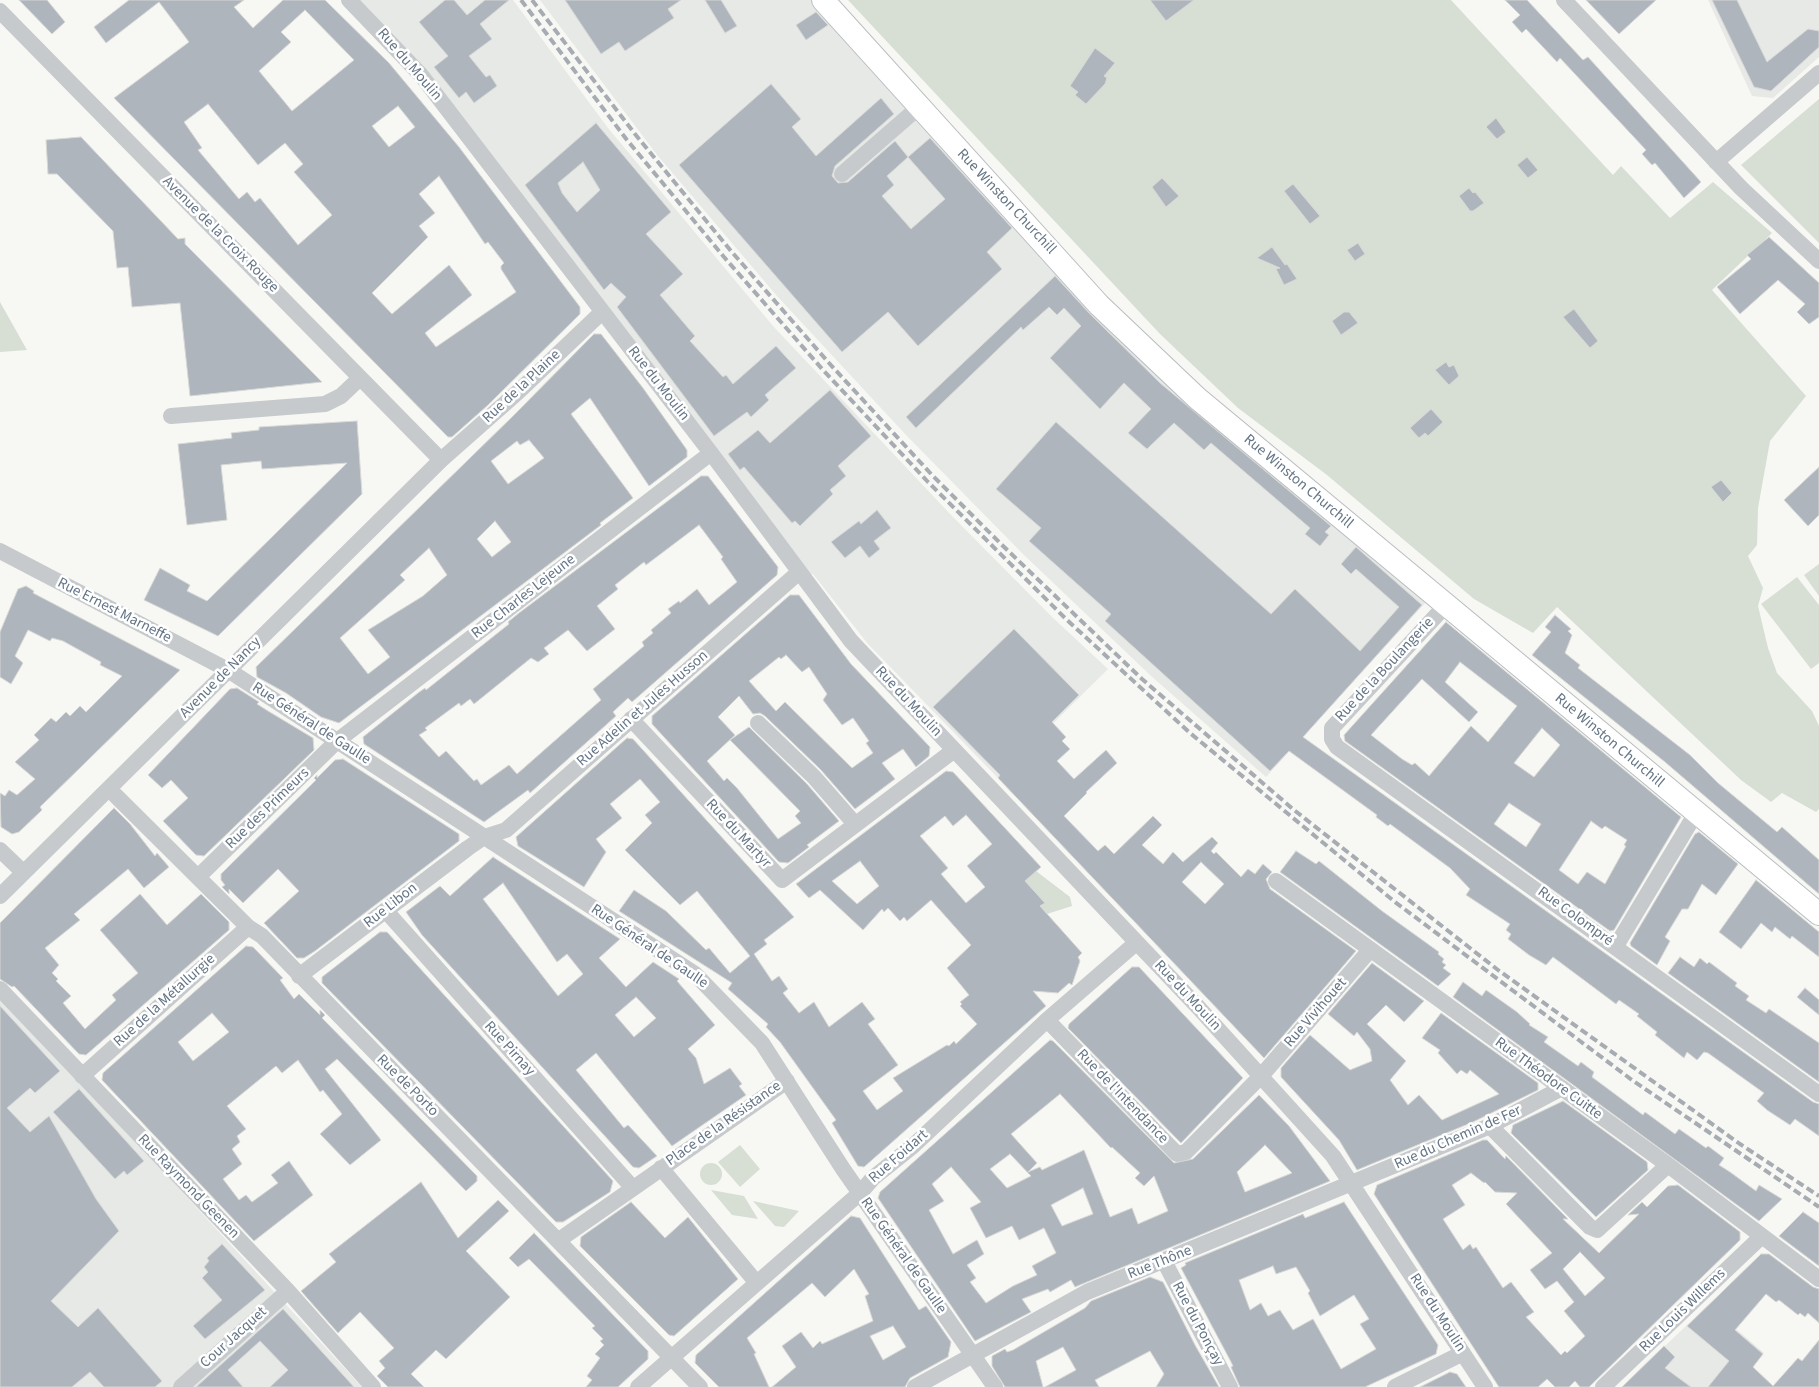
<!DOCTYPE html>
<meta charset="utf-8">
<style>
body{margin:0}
canvas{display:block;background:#f7f7f3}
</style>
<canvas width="1819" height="1387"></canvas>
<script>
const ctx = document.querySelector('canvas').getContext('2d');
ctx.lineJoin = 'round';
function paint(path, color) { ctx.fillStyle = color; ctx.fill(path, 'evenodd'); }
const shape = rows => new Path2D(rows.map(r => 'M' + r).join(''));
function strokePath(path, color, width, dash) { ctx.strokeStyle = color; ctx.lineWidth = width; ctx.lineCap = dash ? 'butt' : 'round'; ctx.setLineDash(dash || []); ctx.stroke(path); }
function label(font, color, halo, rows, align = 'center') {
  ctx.font = font + ' "Source Sans 3",sans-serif'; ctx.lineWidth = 5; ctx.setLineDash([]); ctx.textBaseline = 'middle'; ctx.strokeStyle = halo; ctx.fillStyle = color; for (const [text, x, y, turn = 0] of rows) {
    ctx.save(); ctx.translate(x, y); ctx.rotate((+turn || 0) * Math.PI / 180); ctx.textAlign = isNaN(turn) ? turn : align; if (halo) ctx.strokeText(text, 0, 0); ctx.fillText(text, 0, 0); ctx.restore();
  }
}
const built = shape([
 [345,0,513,0,608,128,773,326,950,514,1052,617,1108,669,998,778,868,644,813,574,798,573,796,555,719,450,421,75],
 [540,0,813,0,1056,266,1427,601,1266,777,1150,675,1023,554,907,436,777,296,658,156],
 [1708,0,1819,0,1819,57,1773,98,1752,96],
 [0,991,76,1077,362,1387,0,1387],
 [1708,1305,1764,1353,1747,1374,1763,1387,1622,1387]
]);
const green = shape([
 [848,0,1451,0,1613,175,1621,166,1670,218,1713,182,1772,233,1712,290,1806,396,1770,441,1758,508,1757,545,1748,556,1763,588,1758,606,1768,648,1777,673,1812,711,1819,726,1819,809,1816,812,1782,793,1771,802,1741,780,1557,607,1533,633,1474,599,1327,475,1238,408,1160,334],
 [1819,99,1819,243,1741,165],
 [0,302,27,350,0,352],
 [1819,564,1819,596,1804,575],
 [1797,577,1819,605,1819,663,1811,669,1761,604],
 [1036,871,1070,897,1072,906,1047,914,1040,906,1044,902,1025,881],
 [740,1145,760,1169,740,1187,718,1162],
 '700 1174a11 11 0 1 1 22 0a11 11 0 1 1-22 0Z',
 [711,1190,744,1196,758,1219,732,1215],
 [753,1201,799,1211,784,1227,775,1226]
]);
const building = shape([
 [19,0,47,0,65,22,52,34,19,0],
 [129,0,244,0,234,7,253,28,283,0,325,0,389,63,459,147,574,299,580,307,580,314,488,405,452,437,448,437,114,98,189,42,159,2,106,43,94,27,129,0],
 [305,10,354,60,292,111,259,71,291,42,281,32,305,10],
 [208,104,258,165,285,143,303,164,294,172,332,215,298,245,260,198,255,202,247,192,239,199,198,150,202,148,184,122,208,104],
 [398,106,415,127,389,147,372,126,398,106],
 [439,176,485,244,488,242,504,263,501,266,501,269,516,292,436,347,425,333,472,295,449,265,392,314,372,293,428,237,419,226,435,213,419,194,439,176],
 [445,0,454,0,467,15,485,0,509,0,480,24,492,39,469,56,486,77,490,75,497,86,474,103,466,92,459,98,434,67,448,56,419,22,445,0],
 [565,0,681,0,668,9,674,18,625,51,619,42,601,54,565,0],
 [705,0,721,0,737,26,725,33,705,0],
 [1150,0,1194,0,1166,21,1150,0],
 [1505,0,1527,0,1583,60,1588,57,1701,182,1684,198,1655,163,1652,165,1642,154,1646,150,1560,58,1557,62,1526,29,1522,33,1512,22,1520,15,1505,0],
 [1586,0,1656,0,1619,34,1586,0],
 [1712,0,1737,0,1767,62,1808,29,1819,31,1819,47,1771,91,1754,87,1712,0],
 [816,12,828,25,806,40,796,25,816,12],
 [1095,48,1115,63,1104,76,1107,78,1105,84,1086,104,1075,95,1078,92,1070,86,1095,48],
 [771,84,801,119,792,127,816,156,881,98,894,114,835,166,832,176,838,183,848,182,895,141,908,157,887,176,894,185,882,196,911,229,945,199,908,157,930,138,1012,228,987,252,1002,269,918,346,888,312,842,352,679,165,771,84],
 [1496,118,1506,132,1497,139,1486,127,1496,118],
 [596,123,671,212,646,234,683,274,660,295,695,336,690,341,723,377,726,375,733,384,776,346,796,368,765,395,769,400,751,417,747,412,714,436,617,307,626,297,611,283,604,290,525,185,596,123],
 [583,162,600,190,577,212,562,193,558,183,583,162],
 [81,137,178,239,185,238,185,244,322,382,190,396,180,303,132,307,128,267,117,268,113,231,57,174,48,174,46,140,81,137],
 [1527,157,1538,170,1528,178,1517,165,1527,157],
 [1162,178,1179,196,1166,207,1152,187,1162,178],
 [1293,184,1320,216,1310,224,1284,191,1293,184],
 [1469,188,1473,193,1475,192,1484,203,1473,211,1470,211,1459,196,1469,188],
 [1769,237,1819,283,1819,317,1809,324,1797,312,1805,304,1778,280,1740,314,1717,287,1751,259,1747,255,1769,237],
 [1358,243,1365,254,1355,261,1347,250,1358,243],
 [1272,247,1285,265,1287,264,1297,279,1284,285,1276,269,1280,268,1257,258,1272,247],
 [1055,276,1090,314,1160,383,1331,526,1325,532,1329,535,1320,546,1305,534,1310,528,1211,443,1204,450,1174,423,1147,449,1128,433,1151,409,1124,383,1100,409,1050,358,1081,326,1064,308,1057,315,1049,307,1023,330,1021,327,916,428,906,417,1055,276],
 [1574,309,1598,341,1590,348,1563,317,1574,309],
 [1344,312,1349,312,1358,323,1341,335,1332,321,1344,312],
 [594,334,601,334,643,388,687,450,687,457,649,486,590,398,571,414,633,498,600,523,601,525,339,723,321,717,286,693,257,677,256,667,513,416,594,334],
 [529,440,544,458,508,484,491,461,517,441,520,445,529,440],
 [495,521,511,542,492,557,477,539,495,521],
 [429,548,447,575,423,596,368,630,390,657,368,674,340,638,405,580,400,575,429,548],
 [1446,362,1449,367,1454,365,1459,376,1449,385,1435,370,1446,362],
 [830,390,871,436,838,466,846,476,830,490,833,494,800,526,795,521,792,523,744,467,740,470,728,454,758,430,770,443,830,390],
 [1431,409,1443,422,1428,436,1425,433,1419,438,1410,428,1431,409],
 [357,421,362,494,218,636,144,600,160,568,190,585,187,591,207,601,347,463,262,469,261,461,221,465,227,520,187,525,178,444,232,438,231,433,259,430,259,427,357,421],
 [1056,422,1271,614,1295,589,1360,651,1399,607,1356,569,1351,574,1341,564,1356,547,1422,605,1303,737,1813,1102,1819,1104,1819,1136,1795,1119,1790,1125,1767,1110,1757,1101,1764,1093,1708,1053,1704,1052,1697,1060,1687,1052,1684,1058,1655,1035,1657,1032,1637,1016,1639,1014,1619,1000,1616,1004,1553,957,1546,965,1529,955,1508,939,1511,934,1506,930,1510,924,1466,895,1470,889,1450,868,1390,824,1388,826,1376,817,1377,815,1289,751,1270,771,1105,621,1111,614,1029,541,1041,528,996,489,1056,422],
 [1819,467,1819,515,1808,526,1784,500,1819,467],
 [701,476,708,476,778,567,777,575,632,702,628,698,613,712,616,716,530,793,528,790,484,822,364,744,363,737,418,693,425,688,426,690,509,624,508,622,519,613,701,476],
 [699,525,723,557,721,559,737,582,709,605,697,589,680,603,679,601,668,609,671,613,651,630,653,633,642,642,644,646,593,689,601,700,517,774,509,765,481,785,477,779,474,781,446,751,439,757,419,735,427,730,425,728,459,703,461,706,470,699,474,704,531,658,538,662,549,654,544,648,568,630,587,651,615,629,597,606,618,589,615,585,644,562,646,565,699,525],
 [1721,480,1732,493,1723,502,1711,487,1721,480],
 [877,510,891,528,874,541,880,549,869,558,860,546,845,558,831,542,859,521,861,524,877,510],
 [26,586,34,591,33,593,180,670,40,807,42,810,19,832,12,834,1,827,0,793,5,796,9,790,17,795,35,779,15,762,39,740,34,735,51,718,56,722,66,712,70,716,80,706,86,712,122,676,100,665,101,662,63,641,52,638,50,641,28,630,15,656,23,663,11,684,0,677,0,632,18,589,26,586],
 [790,595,799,595,851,664,930,747,929,756,916,767,903,749,882,763,895,779,855,809,821,770,765,716,760,713,753,714,739,696,718,717,735,735,707,761,724,781,727,778,737,788,778,839,801,823,795,816,800,811,730,740,749,727,807,784,839,821,807,845,809,847,788,863,779,862,652,724,652,716,790,595],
 [786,655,802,672,809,667,827,694,823,700,842,725,853,718,869,741,866,743,873,753,852,768,785,702,776,711,749,681,779,657,781,659,786,655],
 [1555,615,1571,629,1568,631,1572,635,1565,653,1580,665,1578,668,1690,755,1718,783,1777,832,1782,827,1819,860,1819,894,1665,762,1532,655,1551,632,1545,627,1555,615],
 [1446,622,1681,817,1614,930,1610,931,1345,741,1344,735,1446,622],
 [1460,662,1517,706,1488,742,1471,726,1429,776,1415,763,1412,765,1402,759,1371,735,1422,679,1469,722,1478,712,1445,682,1460,662],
 [1542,728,1560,745,1534,777,1514,763,1542,728],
 [1509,803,1541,824,1526,847,1494,824,1509,803],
 [1591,821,1602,829,1605,826,1627,840,1624,845,1626,846,1605,884,1587,872,1578,884,1559,870,1591,821],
 [1014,629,1079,695,1052,722,1066,737,1062,741,1070,749,1057,761,1074,779,1106,750,1117,763,1086,792,1087,793,1064,816,1098,851,1105,845,1114,854,1153,816,1162,825,1142,845,1163,864,1173,852,1183,862,1212,837,1218,843,1211,851,1214,854,1216,852,1241,877,1248,869,1255,874,1263,864,1272,872,1266,879,1270,889,1356,951,1264,1058,998,778,1000,775,933,707,1014,629],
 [1201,862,1224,884,1205,904,1182,882,1201,862],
 [237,688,259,702,257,704,268,711,313,738,314,750,204,856,196,855,163,821,188,798,171,780,162,788,148,775,230,689,237,688],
 [627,738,633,739,794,917,764,940,767,944,754,954,772,981,779,976,788,989,783,993,799,1013,814,1002,829,1027,862,1002,875,1019,868,1024,898,1065,863,1091,877,1110,903,1091,893,1078,947,1045,949,1046,954,1041,956,1044,977,1024,960,1006,962,1004,960,1002,969,995,947,968,971,945,931,900,907,921,904,917,900,921,888,908,884,912,882,909,863,930,820,890,809,898,796,884,946,771,953,772,1041,867,1025,881,1045,903,1040,906,1082,953,1078,957,1080,961,1072,985,1069,983,1058,993,1033,991,1046,1006,864,1167,858,1166,832,1123,836,1120,780,1042,766,1027,768,1024,728,989,732,983,619,911,634,890,666,911,706,950,709,948,730,973,750,956,697,891,680,905,625,850,652,823,645,815,660,802,640,779,610,804,622,818,596,839,606,852,584,887,518,846,516,837,627,738],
 [966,815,992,844,967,866,985,887,966,903,941,874,948,868,920,836,945,816,953,826,966,815],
 [860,861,879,886,857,904,832,881,860,861],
 [343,759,459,834,459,841,315,951,304,958,297,958,264,923,299,891,278,869,243,903,229,889,229,894,222,887,225,885,221,880,221,874,316,780,314,778,317,775,317,778,335,760,343,759],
 [114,808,130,824,155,856,157,853,169,867,144,888,128,869,74,914,80,920,45,948,59,965,52,973,58,979,56,981,71,996,63,1003,85,1029,116,1000,112,995,138,973,100,930,140,894,167,925,201,894,229,922,229,930,86,1055,79,1054,14,986,12,987,0,979,0,923,114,808],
 [1699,832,1738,864,1716,895,1702,884,1688,909,1682,909,1665,937,1670,941,1657,965,1631,946,1630,943,1695,834,1699,832],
 [1296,851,1316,864,1319,861,1382,911,1439,952,1438,954,1444,959,1442,962,1446,965,1443,968,1451,974,1438,986,1280,872,1296,851],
 [493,857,620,939,599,958,626,987,653,962,679,979,677,981,715,1025,688,1049,696,1058,704,1084,730,1068,742,1084,739,1086,746,1095,672,1146,596,1053,576,1070,624,1128,628,1125,657,1156,639,1168,633,1167,422,935,406,912,440,886,450,896,493,857],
 [503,883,557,962,567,954,583,974,558,996,483,899,503,883],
 [636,997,656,1018,634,1037,615,1015,636,997],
 [1756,880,1819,932,1819,957,1792,936,1790,939,1775,927,1772,932,1761,923,1741,949,1719,932,1756,880],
 [380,932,387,932,613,1181,610,1192,563,1222,556,1222,322,983,322,977,380,932],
 [246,946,253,947,283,978,280,980,294,999,299,994,320,1015,320,1010,325,1015,322,1018,477,1176,477,1181,466,1191,337,1059,325,1069,381,1140,350,1165,320,1134,342,1114,323,1090,320,1092,298,1060,282,1073,276,1066,227,1106,246,1129,237,1136,240,1142,232,1149,242,1164,223,1179,239,1200,246,1195,252,1202,278,1183,271,1175,289,1161,313,1195,254,1241,102,1080,103,1073,246,946],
 [212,1013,229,1032,193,1061,178,1042,212,1013],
 [1680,957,1694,967,1700,958,1707,964,1709,962,1737,983,1735,986,1749,996,1746,1000,1766,1013,1769,1009,1819,1043,1819,1082,1668,973,1680,957],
 [1372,963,1424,1001,1404,1022,1386,1005,1367,1024,1406,1061,1390,1080,1408,1105,1419,1095,1442,1120,1499,1094,1470,1070,1467,1074,1461,1070,1457,1074,1438,1053,1440,1050,1422,1038,1441,1013,1538,1083,1538,1090,1473,1122,1357,1170,1339,1140,1281,1077,1281,1068,1310,1035,1350,1070,1372,1061,1370,1049,1357,1032,1354,1036,1328,1014,1372,963],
 [1132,967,1139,967,1243,1078,1181,1143,1068,1028,1069,1024,1132,967],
 [1463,982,1482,996,1486,990,1517,1012,1530,1024,1529,1025,1548,1037,1544,1042,1578,1066,1581,1062,1594,1072,1592,1077,1643,1115,1645,1112,1675,1134,1679,1129,1706,1148,1708,1146,1724,1158,1719,1165,1730,1172,1756,1191,1759,1185,1782,1199,1759,1221,1453,997,1463,982],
 [1805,988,1819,1000,1819,1015,1797,997,1805,988],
 [0,1006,60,1071,35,1093,30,1088,7,1108,30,1132,49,1116,96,1199,119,1231,51,1301,78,1327,98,1308,162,1381,155,1387,104,1387,90,1372,72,1387,0,1387,0,1006],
 [1050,1040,1053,1041,1174,1163,1193,1159,1259,1095,1289,1126,1330,1181,1075,1287,1071,1280,1050,1292,1048,1289,1022,1299,1031,1312,975,1341,878,1198,880,1192,1050,1040],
 [1060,1094,1111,1148,1112,1147,1140,1173,1135,1178,1144,1186,1154,1176,1168,1211,1138,1224,1132,1208,1110,1217,1084,1150,1042,1170,1040,1167,1028,1172,1037,1163,1011,1134,1060,1094],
 [1265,1145,1292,1173,1245,1192,1237,1172,1265,1145],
 [1010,1154,1031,1176,1007,1188,990,1169,1010,1154],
 [951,1167,981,1202,970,1208,986,1238,1012,1226,1019,1240,1044,1228,1056,1253,1032,1266,1037,1275,1013,1286,986,1303,970,1282,976,1278,967,1265,984,1254,977,1240,953,1254,929,1210,944,1201,932,1184,951,1167],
 [1083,1188,1093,1214,1062,1226,1051,1205,1083,1188],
 [79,1089,144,1161,127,1175,124,1171,115,1179,53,1112,79,1089],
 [1563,1101,1647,1162,1648,1170,1596,1217,1511,1133,1513,1125,1563,1101],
 [1483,1140,1487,1140,1505,1159,1506,1156,1568,1219,1563,1219,1599,1253,1639,1214,1628,1215,1642,1202,1647,1207,1668,1186,1678,1185,1740,1232,1740,1240,1589,1387,1580,1387,1575,1381,1569,1387,1555,1387,1547,1379,1538,1387,1499,1387,1374,1194,1377,1185,1483,1140],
 [1471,1173,1484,1183,1485,1182,1495,1192,1517,1193,1506,1204,1552,1253,1530,1270,1545,1289,1557,1281,1574,1302,1564,1311,1585,1336,1567,1353,1565,1351,1561,1355,1526,1317,1534,1312,1511,1282,1503,1288,1476,1247,1473,1249,1470,1244,1463,1250,1443,1219,1465,1205,1452,1185,1471,1173],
 [1580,1252,1605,1278,1585,1296,1563,1269,1580,1252],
 [421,1182,458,1238,498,1200,509,1211,466,1251,510,1297,446,1359,436,1350,411,1374,424,1387,388,1387,377,1376,385,1368,379,1361,394,1348,360,1312,338,1333,301,1291,336,1262,329,1254,421,1182],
 [631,1202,665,1238,688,1217,738,1279,674,1336,669,1335,580,1246,581,1237,631,1202],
 [1344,1202,1438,1345,1436,1354,1365,1387,1240,1387,1231,1367,1233,1366,1230,1360,1181,1268,1186,1265,1185,1263,1303,1214,1305,1218,1344,1202],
 [1273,1266,1276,1274,1296,1267,1310,1291,1308,1293,1320,1316,1354,1295,1369,1319,1360,1324,1376,1349,1341,1369,1313,1319,1293,1330,1280,1310,1268,1316,1261,1303,1250,1310,1239,1280,1273,1266],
 [1803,1212,1819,1223,1819,1266,1779,1236,1803,1212],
 [851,1216,860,1218,919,1310,926,1306,951,1342,948,1357,910,1378,905,1387,772,1387,796,1367,782,1346,801,1332,813,1348,820,1341,822,1344,873,1321,865,1296,869,1294,854,1269,825,1297,812,1283,747,1338,756,1353,754,1354,769,1387,719,1387,695,1363,696,1355,851,1216],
 [893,1326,906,1347,883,1360,870,1336,893,1326],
 [534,1233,648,1351,648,1359,618,1387,586,1387,592,1380,587,1376,600,1358,595,1354,604,1345,600,1341,603,1339,592,1328,595,1326,529,1259,518,1267,509,1258,534,1233],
 [222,1244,265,1290,205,1339,193,1326,222,1300,202,1278,208,1272,204,1267,209,1261,207,1258,222,1244],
 [1761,1254,1769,1254,1813,1287,1819,1289,1819,1323,1808,1313,1805,1317,1800,1313,1798,1315,1779,1300,1776,1302,1766,1294,1735,1330,1763,1354,1753,1367,1773,1386,1798,1358,1802,1361,1819,1340,1819,1387,1708,1387,1729,1361,1687,1326,1761,1254],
 [1150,1277,1163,1282,1195,1345,1219,1387,1156,1387,1164,1374,1150,1351,1095,1380,1099,1387,1045,1387,1076,1370,1063,1347,1036,1361,1043,1387,1005,1387,992,1366,992,1356,1005,1349,1007,1352,1013,1350,1085,1308,1091,1301,1150,1277],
 [283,1309,354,1387,270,1387,288,1370,260,1341,228,1370,243,1387,196,1387,283,1309],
 [1664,1346,1675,1357,1665,1368,1691,1387,1622,1387,1664,1346],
 [1450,1372,1457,1374,1466,1387,1420,1387,1450,1372]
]);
const street = shape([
 [349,0,421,75,711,453,851,641,1198,1007,1333,1156,1485,1387],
 [1564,0,1741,188,1819,261],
 [0,11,441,460],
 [1716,162,1819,73],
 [842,174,919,107],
 [171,416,325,404,341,396,360,378],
 [0,551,228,670,695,974,762,1043,843,1169,995,1387],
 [1446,605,1332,728,1332,739,1337,747,1819,1094],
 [631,719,782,880,953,751],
 [758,723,814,777,855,824],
 [109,789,248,927,262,936,700,1387],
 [0,850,23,872],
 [199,876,337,741,711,453],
 [1276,881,1668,1165,1819,1279],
 [0,896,441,460,518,392,602,312],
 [386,911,632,1187],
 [1616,946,1696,813],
 [299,976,468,848,484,837,506,830,798,573],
 [0,989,288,1291,373,1387],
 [1047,1020,1177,1154,1186,1152,1262,1075,1370,950],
 [82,1076,248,927],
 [1490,1126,1590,1227,1597,1230,1668,1165],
 [661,1168,756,1282],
 [559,1240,787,1081],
 [1164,1261,1230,1387],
 [181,1387,288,1291],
 [638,1387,860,1193,873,1178,913,1146,1047,1020,1136,943],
 [915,1387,1087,1292,1490,1126,1562,1088],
 [1395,1387,1463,1353],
 [1603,1387,1762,1236]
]);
const secondary = shape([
 [823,0,1099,305,1197,398,1819,914]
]);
const rail = shape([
 [521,0,627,140,724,257,823,370,928,482,1067,620,1190,733,1395,902,1632,1080,1819,1207],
 [532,0,635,134,731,251,829,363,932,475,1002,545,1142,679,1294,810,1498,970,1740,1144,1819,1196]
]);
const streetNames = [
 ["Rue du Moulin",409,65,49],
 ["Rue Winston Churchill",1006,202,47],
 ["Avenue de la Croix Rouge",220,235,45],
 ["Rue du Moulin",658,384,52],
 ["Rue de la Plaine",522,387,-43],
 ["Rue Winston Churchill",1298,482,40],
 ["Rue Charles Lejeune",524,597,-38],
 ["Rue Ernest Marneffe",114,611,27],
 ["Rue de la Boulangerie",1385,670,-47],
 ["Avenue de Nancy",221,678,-45],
 ["Rue du Moulin",908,702,47],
 ["Rue Adelin et Jules Husson",643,709,-41],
 ["Rue Général de Gaulle",311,724,33],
 ["Rue Winston Churchill",1609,741,40],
 ["Rue des Primeurs",268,809,-44],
 ["Rue du Martyr",738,834,47],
 ["Rue Libon",391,906,-38],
 ["Rue Colompré",1575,917,36],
 ["Rue Général de Gaulle",649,947,34],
 ["Rue du Moulin",1187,996,47],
 ["Rue de la Métallurgie",165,1001,-42],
 ["Rue Vivihouet",1316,1013,-49],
 ["Rue Pirnay",509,1049,48],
 ["Rue Théodore Cuitte",1548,1079,36],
 ["Rue de Porto",407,1086,45],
 ["Rue de l'Intendance",1122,1097,46],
 ["Place de la Résistance",724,1124,-35],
 ["Rue du Chemin de Fer",1458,1138,-24],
 ["Rue Foidart",899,1157,-41],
 ["Rue Raymond Geenen",188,1187,46],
 ["Rue Général de Gaulle",903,1256,55],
 ["Rue Thône",1160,1263,-22],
 ["Rue Louis Willems",1683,1311,-44],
 ["Rue du Moulin",1437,1313,57],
 ["Rue du Ponçay",1197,1324,62],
 ["Cour Jacquet",234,1338,-42]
];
paint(built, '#e7e9e7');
paint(green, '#d7dfd4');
paint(building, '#aeb5bc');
strokePath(building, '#d8d8d6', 1);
strokePath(secondary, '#b8bdc2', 24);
strokePath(street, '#c6cacd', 16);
strokePath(secondary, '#fff', 22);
strokePath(rail, '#a6acb2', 4, [8, 4]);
label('15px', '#647586', '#fff', streetNames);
</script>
